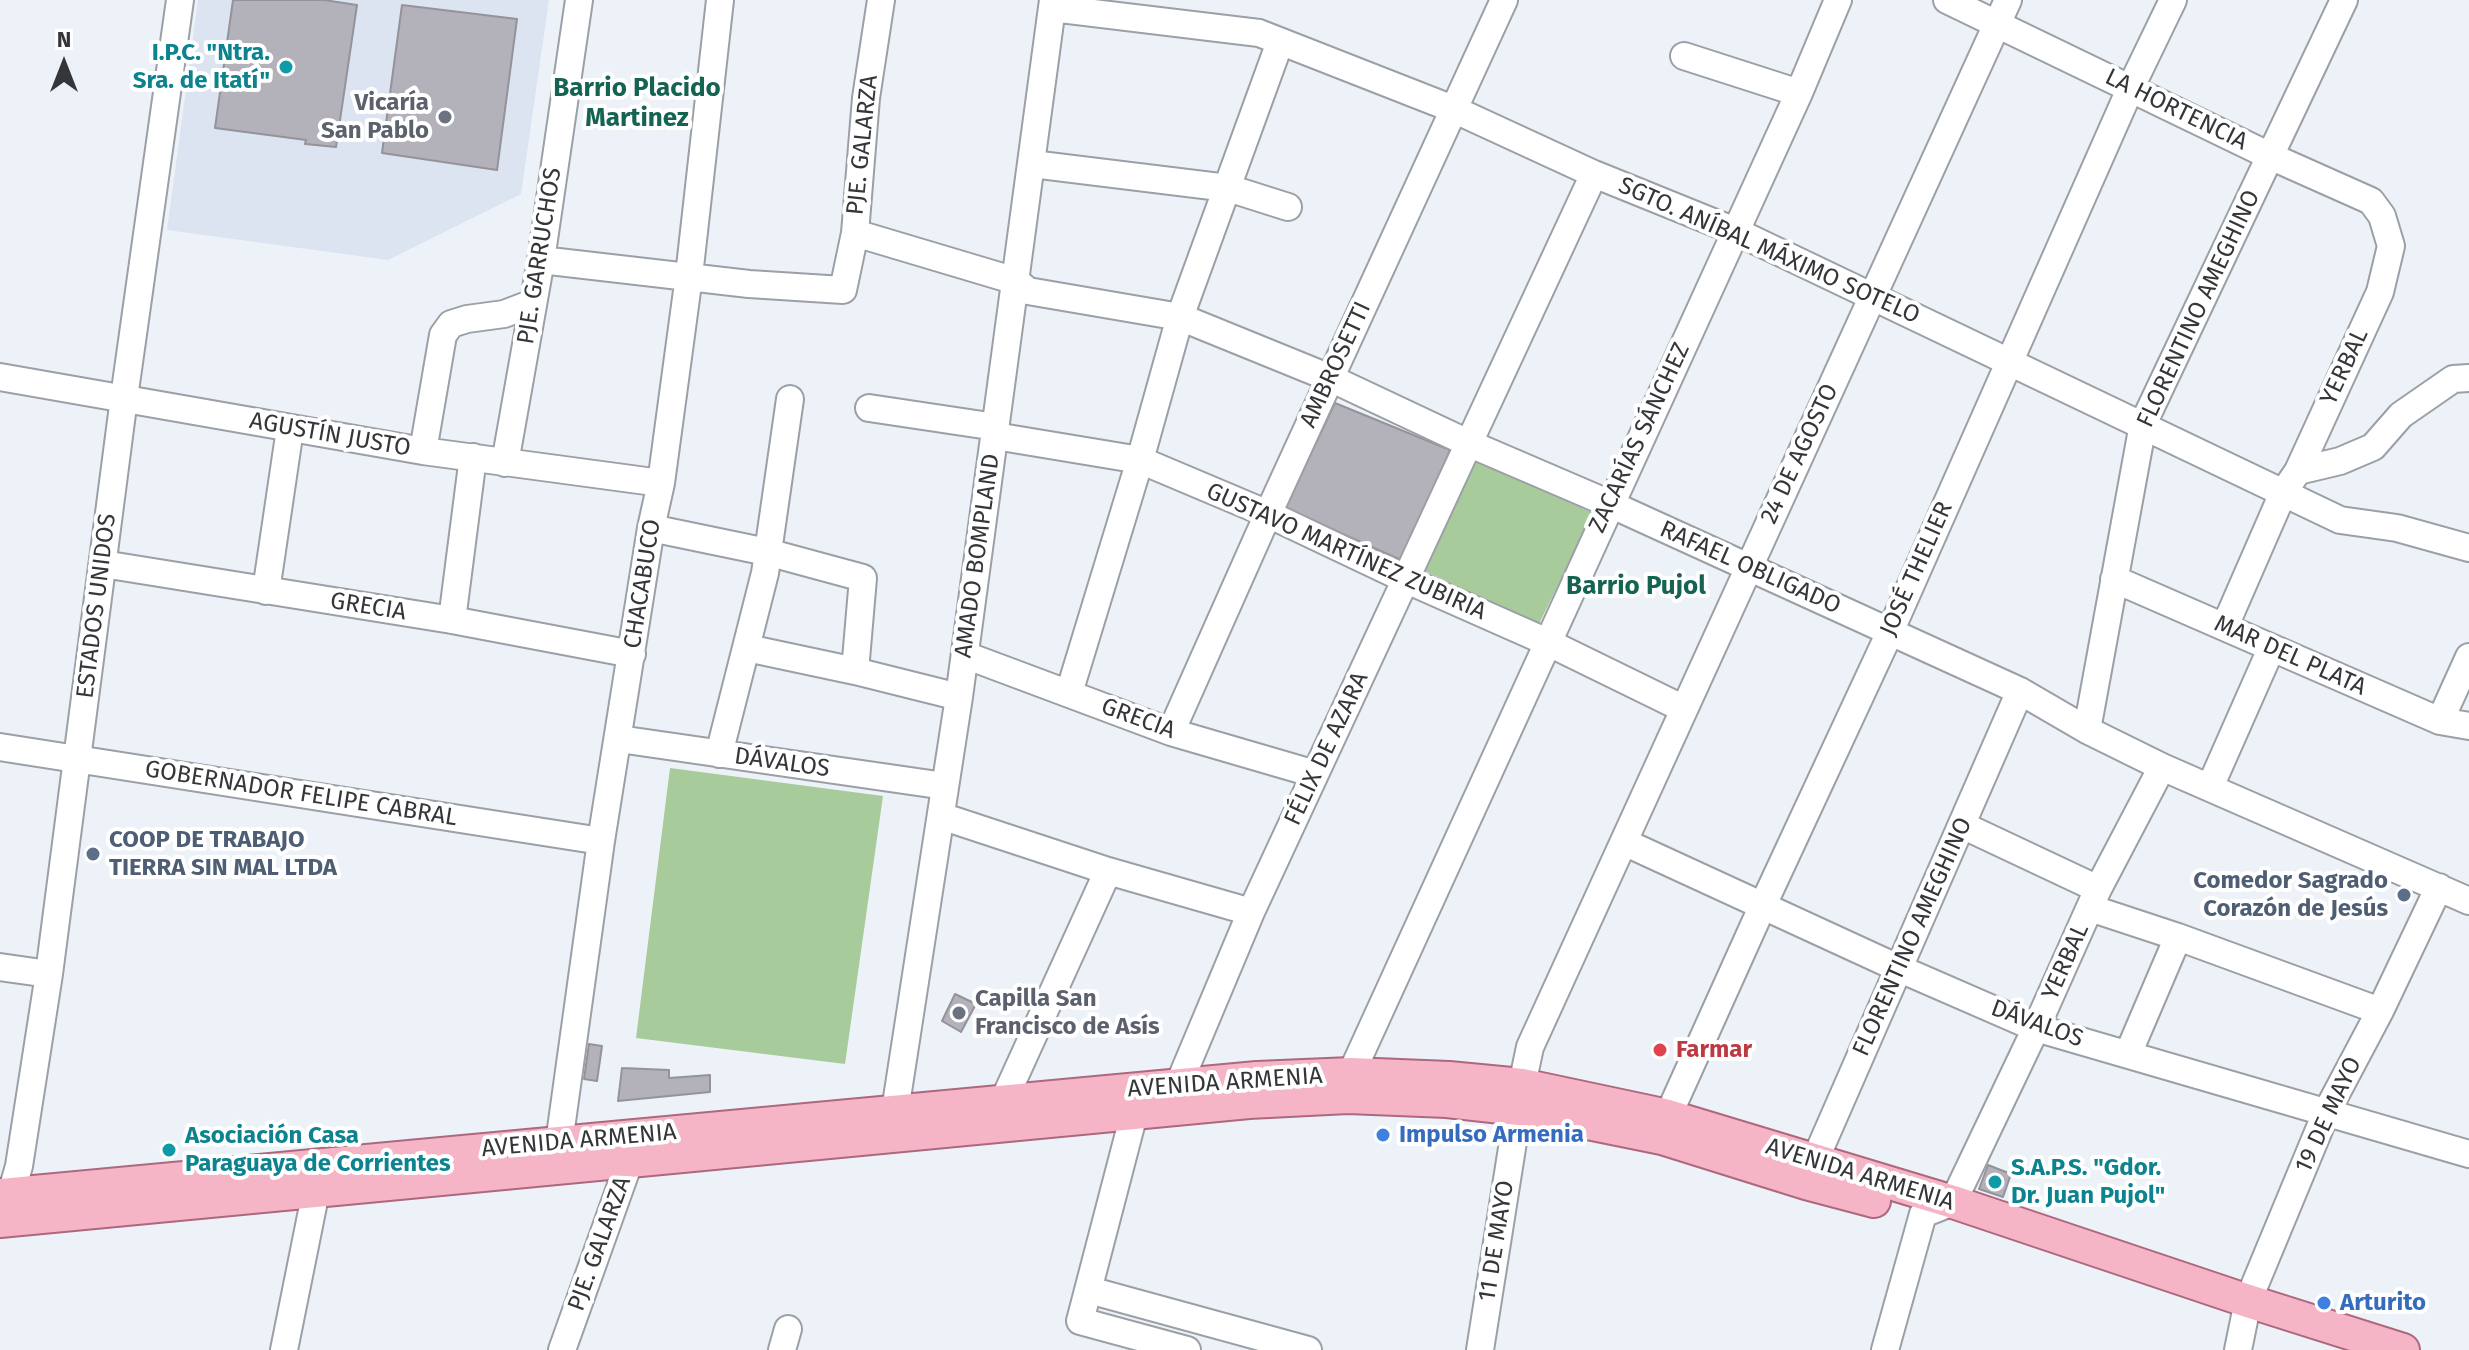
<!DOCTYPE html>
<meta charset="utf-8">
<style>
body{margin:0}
#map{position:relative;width:2469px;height:1350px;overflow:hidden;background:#edf2f9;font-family:"Fira Sans",sans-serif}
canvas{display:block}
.north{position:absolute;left:24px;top:24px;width:80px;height:80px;-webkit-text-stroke:6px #fff;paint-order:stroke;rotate:0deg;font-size:22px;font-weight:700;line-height:32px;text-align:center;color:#343639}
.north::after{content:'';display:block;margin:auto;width:28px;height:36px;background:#343639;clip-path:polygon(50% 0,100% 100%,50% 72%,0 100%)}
</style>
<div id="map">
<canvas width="2469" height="1350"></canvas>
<div class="north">N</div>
</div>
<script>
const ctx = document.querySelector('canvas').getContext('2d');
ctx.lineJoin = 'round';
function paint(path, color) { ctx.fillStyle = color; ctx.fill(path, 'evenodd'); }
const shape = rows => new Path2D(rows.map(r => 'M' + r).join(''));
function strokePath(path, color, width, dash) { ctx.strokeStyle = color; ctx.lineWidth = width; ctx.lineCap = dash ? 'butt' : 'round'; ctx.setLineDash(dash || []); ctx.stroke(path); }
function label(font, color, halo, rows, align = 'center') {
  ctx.font = font + ' "Fira Sans",sans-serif'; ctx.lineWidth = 8; ctx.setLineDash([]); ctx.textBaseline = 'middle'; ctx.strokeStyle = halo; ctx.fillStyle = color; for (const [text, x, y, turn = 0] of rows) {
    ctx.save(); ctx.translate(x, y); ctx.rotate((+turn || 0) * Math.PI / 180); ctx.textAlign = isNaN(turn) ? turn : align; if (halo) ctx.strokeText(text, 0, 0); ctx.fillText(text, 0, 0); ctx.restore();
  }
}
const built = shape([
 [198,0,549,0,521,194,388,260,167,230]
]);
const green = shape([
 [1477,460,1593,513,1539,624,1425,571],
 [670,768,883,796,845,1064,636,1038]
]);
const building = shape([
 [233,0,324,0,357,5,336,147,305,144,306,140,215,128,233,0],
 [402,5,517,19,497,170,382,153,402,5],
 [1335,403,1450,450,1403,561,1285,508,1335,403],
 [955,994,976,1004,961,1032,942,1021,955,994],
 [589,1044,602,1046,597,1081,584,1079,589,1044],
 [622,1068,669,1070,669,1078,710,1075,710,1092,618,1101,622,1068],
 [1988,1165,2011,1174,2003,1197,1979,1189,1988,1165]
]);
const minor = shape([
 [1947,0,2270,156,2371,201,2382,216,2391,246,2380,292,2298,471,2283,493,2225,626],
 [1052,8,1259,33,1453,109,1594,174,1735,231,2340,520,2397,528,2469,548],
 [1684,56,1799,93],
 [1032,164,1228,188,1288,207],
 [855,233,1016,281,1028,291,1180,317,1330,378,1468,443,1610,504,2020,691,2087,730,2162,767,2469,901],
 [541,260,749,284,843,290,855,233,866,98,881,0],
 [0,377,423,451,661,483],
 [869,408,996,427],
 [995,436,1140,460,1268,514,1407,580,1547,642,1684,709],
 [423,451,443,335,451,324,467,319,504,314,533,303],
 [505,463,541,260,579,0],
 [2298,471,2340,461,2373,447,2401,415,2453,379,2469,378],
 [651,528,767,552,863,578,855,671],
 [103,564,452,620,632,654],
 [2114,579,2440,721,2469,726],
 [266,591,290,429],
 [452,620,473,457],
 [747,648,855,671,959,697],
 [965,655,1171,732,1315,774],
 [1069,693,1140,460,1180,317,1280,42],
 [2440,721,2469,657],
 [2087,730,2143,424,2344,0],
 [1171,732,1268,514,1504,0],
 [619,739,945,786],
 [0,747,601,841],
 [719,754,765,573,790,399],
 [2210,787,2271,649],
 [941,816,1108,871,1251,912],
 [1962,825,2098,889],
 [1624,842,1898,968,2036,1028,2469,1154],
 [2090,908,2178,937,2380,1011],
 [0,967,49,974],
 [2128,1054,2178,937],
 [1348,1093,1351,1074,1799,93,1838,0],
 [1006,1117,1003,1102,1108,871],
 [897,1129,895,1111,959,697,1053,0],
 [1663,1135,1668,1116,1763,905,1890,632,2131,87,2173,0],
 [561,1161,559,1143,601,841,651,528,661,483,689,276,720,0],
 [1808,1176,2020,691],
 [0,1208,11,1194,19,1166,49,974,124,398,180,0],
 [1089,1290,1308,1350],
 [284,1350,316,1191,314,1173],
 [562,1350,630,1160,628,1145],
 [782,1350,788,1329],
 [1187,1350,1080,1321,1134,1114,1178,1086,1251,912,1594,174],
 [1480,1350,1522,1085,1530,1047,2008,0],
 [1885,1350,1923,1214,1953,1202,2036,1028,2098,889,2162,767],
 [2238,1350,2248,1301,2326,1113,2380,1011,2439,887]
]);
const major = shape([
 [0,1195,1257,1078,1351,1074,1449,1078,1522,1085,1668,1116,1953,1202,2248,1301,2403,1350],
 [0,1221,1249,1102,1348,1097,1447,1101,1519,1109,1662,1138,1806,1183,1874,1201]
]);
const markers = [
 [286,67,8,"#0f9aa8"],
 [445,117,8,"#6b7280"],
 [93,854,8,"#5c6f8a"],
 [2404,895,8,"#5c6f8a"],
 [959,1013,8,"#6b7280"],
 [1660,1050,8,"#e0444e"],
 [1383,1135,8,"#3f7fe0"],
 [169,1150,8,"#0f9aa8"],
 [1995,1182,8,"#0f9aa8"],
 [2324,1303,8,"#3f7fe0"]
];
const cultureNames = [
 ["I.P.C. \"Ntra.",270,53,"right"],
 ["Sra. de Itatí\"",270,81,"right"],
 ["Asociación Casa",185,1136],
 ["Paraguaya de Corrientes",185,1164],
 ["S.A.P.S. \"Gdor.",2011,1168],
 ["Dr. Juan Pujol\"",2011,1196]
];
const worshipNames = [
 ["Vicaría",429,103],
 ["San Pablo",429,131],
 ["Capilla San",975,999,"left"],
 ["Francisco de Asís",975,1027,"left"]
];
const streetNames = [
 ["LA HORTENCIA",2176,110,26],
 ["PJE. GALARZA",863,145,-84],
 ["SGTO. ANÍBAL MÁXIMO SOTELO",1769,251,24],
 ["PJE. GARRUCHOS",540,256,-81],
 ["FLORENTINO AMEGHINO",2199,309,-65],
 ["AMBROSETTI",1336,365,-65],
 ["YERBAL",2345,367,-65],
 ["AGUSTÍN JUSTO",330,435,10],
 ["ZACARÍAS SÁNCHEZ",1640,438,-65],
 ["24 DE AGOSTO",1800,454,-65],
 ["GUSTAVO MARTÍNEZ ZUBIRIA",1346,552,24],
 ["AMADO BOMPLAND",978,556,-82],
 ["RAFAEL OBLIGADO",1750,568,24],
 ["JOSÉ THELIER",1917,569,-66],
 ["CHACABUCO",643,584,-81],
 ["ESTADOS UNIDOS",97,606,-83],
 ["GRECIA",368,607,9],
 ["MAR DEL PLATA",2290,656,24],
 ["GRECIA",1138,719,20],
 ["FÉLIX DE AZARA",1327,749,-65],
 ["DÁVALOS",782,763,8],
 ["GOBERNADOR FELIPE CABRAL",301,794,9],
 ["FLORENTINO AMEGHINO",1913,937,-66],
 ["YERBAL",2066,962,-66],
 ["DÁVALOS",2037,1024,20],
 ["AVENIDA ARMENIA",1225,1083,-4],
 ["19 DE MAYO",2329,1115,-65],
 ["AVENIDA ARMENIA",579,1141,-5],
 ["AVENIDA ARMENIA",1860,1175,17],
 ["11 DE MAYO",1497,1241,-81],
 ["PJE. GALARZA",600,1244,-70]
];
const serviceNames = [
 ["COOP DE TRABAJO",109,840],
 ["TIERRA SIN MAL LTDA",109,868],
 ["Comedor Sagrado",2388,881,"right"],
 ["Corazón de Jesús",2388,909,"right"]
];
const healthNames = [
 ["Farmar",1676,1050]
];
const shopNames = [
 ["Impulso Armenia",1399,1135],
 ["Arturito",2340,1303]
];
const neighbourhoodNames = [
 ["Barrio Placido",637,89],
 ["Martinez",637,119],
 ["Barrio Pujol",1636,587]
];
paint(built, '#dce4f1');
paint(green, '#a7cb9a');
paint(building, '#b3b1b9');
strokePath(building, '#95939a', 2);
strokePath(minor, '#9b9fa6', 30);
strokePath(major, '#ad687d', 36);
strokePath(minor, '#fff', 26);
strokePath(major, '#f5b5c7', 32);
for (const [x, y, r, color] of markers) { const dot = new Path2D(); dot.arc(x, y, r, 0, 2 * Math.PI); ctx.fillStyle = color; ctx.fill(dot); strokePath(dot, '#fff', 3); }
label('bold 24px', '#0d838f', '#fff', cultureNames, 'left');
label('bold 24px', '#5b616d', '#fff', worshipNames, 'right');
label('24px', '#343639', '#fff', streetNames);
label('bold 24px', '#4e5e75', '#fff', serviceNames, 'left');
label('bold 24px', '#be3a42', '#fff', healthNames, 'left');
label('bold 24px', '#366cbe', '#fff', shopNames, 'left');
label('bold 26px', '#146451', '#fff', neighbourhoodNames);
</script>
